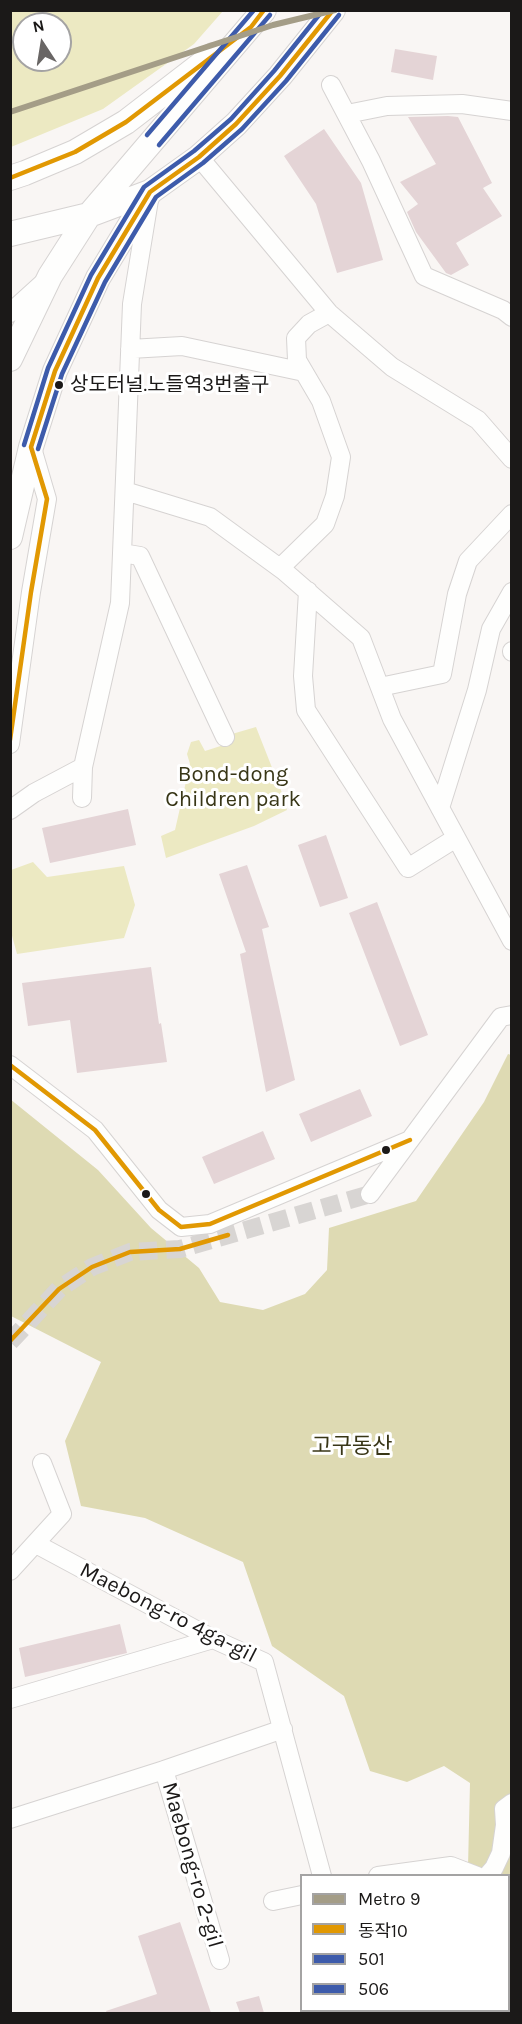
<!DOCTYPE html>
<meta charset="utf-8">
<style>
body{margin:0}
#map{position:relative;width:522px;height:2024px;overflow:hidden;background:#f9f6f4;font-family:Karla,"Noto Sans KR",sans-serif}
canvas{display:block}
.frame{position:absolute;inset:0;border:12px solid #1b1918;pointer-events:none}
.legend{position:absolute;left:300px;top:1874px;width:210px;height:138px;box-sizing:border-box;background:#fff;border:2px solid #a4a3a3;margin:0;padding:8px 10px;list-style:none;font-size:18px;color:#1b1918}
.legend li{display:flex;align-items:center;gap:12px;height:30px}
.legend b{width:30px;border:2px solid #a4a3a3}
.north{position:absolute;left:12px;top:12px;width:60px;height:60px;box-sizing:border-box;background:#fff;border:2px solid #a4a3a3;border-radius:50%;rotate:348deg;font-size:16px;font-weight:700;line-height:24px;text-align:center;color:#1b1918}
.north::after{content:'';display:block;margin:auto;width:21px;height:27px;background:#696665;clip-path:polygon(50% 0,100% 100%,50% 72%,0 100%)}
</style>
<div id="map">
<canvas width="522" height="2024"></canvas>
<div class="frame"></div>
<ul class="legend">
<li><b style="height:8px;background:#a49d87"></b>Metro 9</li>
<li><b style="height:8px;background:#e19802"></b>동작10</li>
<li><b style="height:8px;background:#3d5bab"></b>501</li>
<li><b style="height:8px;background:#3d5bab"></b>506</li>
</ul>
<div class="north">N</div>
</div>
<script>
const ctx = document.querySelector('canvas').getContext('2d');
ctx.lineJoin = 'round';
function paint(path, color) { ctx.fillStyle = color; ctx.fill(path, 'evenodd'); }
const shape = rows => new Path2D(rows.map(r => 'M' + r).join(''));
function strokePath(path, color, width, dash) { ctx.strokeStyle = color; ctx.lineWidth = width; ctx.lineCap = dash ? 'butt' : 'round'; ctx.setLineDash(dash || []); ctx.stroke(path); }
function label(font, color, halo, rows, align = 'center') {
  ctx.font = font + ' Karla,"Noto Sans KR",sans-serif'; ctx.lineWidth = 6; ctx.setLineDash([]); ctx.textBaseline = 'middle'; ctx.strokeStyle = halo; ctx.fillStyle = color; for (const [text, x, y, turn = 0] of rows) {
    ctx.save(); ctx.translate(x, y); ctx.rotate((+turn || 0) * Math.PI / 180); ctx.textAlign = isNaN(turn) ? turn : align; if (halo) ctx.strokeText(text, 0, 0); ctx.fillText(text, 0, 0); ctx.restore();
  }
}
const green = shape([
 [11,10,223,10,223,11,194,44,103,109,11,147],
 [24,24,60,24,60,60,24,60],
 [256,727,284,798,287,810,254,826,166,858,161,836,175,830,190,764,187,754,191,742,199,740,205,751,233,742,232,734],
 [33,862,47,877,124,866,135,905,124,938,17,954,11,932,11,870]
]);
const forest = shape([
 [508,1054,511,1055,511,2013,412,2013,412,2010,508,2010,508,1876,451,1875,468,1867,470,1783,444,1766,407,1782,370,1771,344,1696,272,1646,243,1562,145,1518,81,1506,65,1441,101,1362,11,1316,10,1099,98,1170,151,1228,199,1268,220,1302,263,1310,305,1294,327,1270,329,1228,416,1201,484,1102]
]);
const building = shape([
 [395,49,437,56,433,80,391,72],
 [448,116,458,117,492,183,483,188,502,216,456,243,469,265,451,275,446,273,416,232,407,212,418,204,400,182,436,164,408,117],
 [324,129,361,183,383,260,337,273,316,204,284,156],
 [128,809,136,845,50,863,42,828],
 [326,835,348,898,320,907,298,845],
 [247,865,269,927,262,929,295,1080,266,1092,240,954,246,952,219,874],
 [377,902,428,1035,400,1046,349,913],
 [151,967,159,1024,161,1023,167,1062,77,1073,70,1020,28,1026,22,983],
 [360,1089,372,1116,311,1142,299,1114],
 [263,1131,275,1159,214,1184,202,1157],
 [120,1624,127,1653,25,1677,19,1648],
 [180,1922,211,2013,107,2013,106,2011,157,1994,138,1936],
 [259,1996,264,2013,240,2013,236,2002]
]);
const minorTunnel = shape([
 [10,1342,59,1289,92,1267,130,1252,180,1249,370,1194]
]);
const minor = shape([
 [331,85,371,161,424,276,503,310,512,317],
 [347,114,387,106,462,104,512,111],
 [199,157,329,313,392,367,478,420,512,459],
 [10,313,42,284],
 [130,349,182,346,304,372],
 [125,491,210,517,284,571,361,638,392,719,512,941],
 [122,553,140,556,225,737],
 [280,568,325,524,335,496,341,457,321,401,297,360,296,338,309,324,329,313],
 [308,591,303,676,306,710,408,868,456,838],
 [512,651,512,652],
 [380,687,442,674,457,594,468,561,512,514],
 [10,744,31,592,47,499,32,448],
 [82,798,83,767,120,603,132,304,149,200],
 [440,808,477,690,491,629,512,592],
 [10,810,34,793,83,767],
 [10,1065,95,1130,159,1210,181,1227,210,1224,410,1140],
 [370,1194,501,1017,512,1015],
 [36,1544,213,1639,264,1662,322,1876],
 [10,1571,62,1514,42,1463],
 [10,1699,213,1639],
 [164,1770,220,1960],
 [10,1819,164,1770,283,1729],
 [378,1876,451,1866,477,1876],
 [487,1876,494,1868,501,1853,505,1825,504,1809,512,1803],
 [273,1901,302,1895]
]);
const major = shape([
 [10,178,25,173,75,152,126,122,213,55],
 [10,234,89,215,150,192],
 [10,359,50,276,89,215,264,10],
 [10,537,31,447,55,371,98,278,150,192,199,157,236,124,280,76,333,10]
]);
const bus1 = shape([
 [10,178,75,152,126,122,251,27,264,10],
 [10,740,31,592,47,499,31,447,55,371,98,278,150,192,199,157,236,124,280,76,333,10],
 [10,1065,95,1130,159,1210,181,1227,210,1224,410,1140],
 [10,1341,59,1289,92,1267,130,1252,180,1249,228,1235]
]);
const bus2 = shape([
 [159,145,270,15],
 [38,449,62,374,105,282,156,197,203,163,242,129,286,81,339,15]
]);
const bus3 = shape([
 [147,135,254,10],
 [24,445,48,368,91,275,144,187,194,151,231,119,274,71,323,10]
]);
const metro1 = shape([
 [10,112,273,25,335,10]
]);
const markers = [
 [59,385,5,"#1b1918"],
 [386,1150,5,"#1b1918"],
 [146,1194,5,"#1b1918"]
];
const busNames = [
 ["상도터널.노들역3번출구",70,385]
];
const parkNames = [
 ["Bond-dong",233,775],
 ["Children park",233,800],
 ["고구동산",352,1447]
];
const streetNames = [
 ["Maebong-ro 4ga-gil",168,1613,27],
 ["Maebong-ro 2-gil",192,1865,74]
];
paint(green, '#ece9c2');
paint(forest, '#dedab3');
paint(building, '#e4d4d6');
strokePath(minorTunnel, '#d8d5d3', 18, [18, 9]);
strokePath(minor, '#d6d3d2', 20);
strokePath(major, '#d6d3d2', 26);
strokePath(minor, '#fefefd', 18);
strokePath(major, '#fefefd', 24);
strokePath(bus1, '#e19802', 4.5);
strokePath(bus2, '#3d5bab', 4.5);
strokePath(bus3, '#3d5bab', 4.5);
strokePath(metro1, '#a49d87', 6);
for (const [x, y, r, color] of markers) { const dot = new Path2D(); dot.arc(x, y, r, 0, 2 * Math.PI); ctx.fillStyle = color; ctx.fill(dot); strokePath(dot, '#fff', 2); }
label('20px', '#1b1918', '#fff', busNames, 'left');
label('22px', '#383617', '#fff', parkNames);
label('22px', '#1b1918', '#fff', streetNames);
</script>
